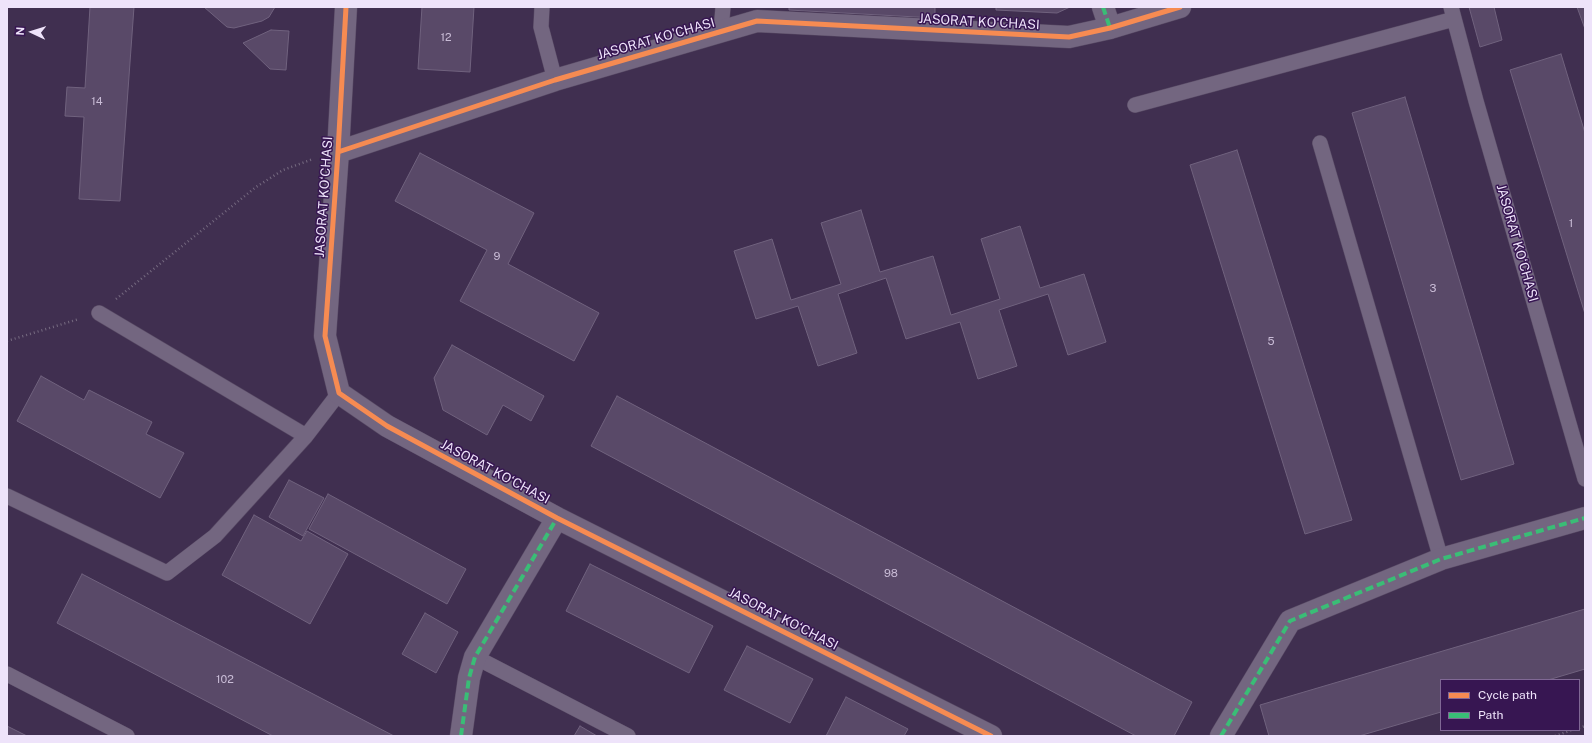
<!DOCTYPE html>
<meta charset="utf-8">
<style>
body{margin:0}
#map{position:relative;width:1592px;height:743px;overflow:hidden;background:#402f50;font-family:"Public Sans",sans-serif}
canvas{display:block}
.frame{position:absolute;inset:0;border:8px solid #eee3fa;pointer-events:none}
.legend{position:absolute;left:1440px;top:679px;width:140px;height:52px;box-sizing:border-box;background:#371652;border:1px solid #806895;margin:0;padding:5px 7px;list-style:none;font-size:12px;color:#eee3fa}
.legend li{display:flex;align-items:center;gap:8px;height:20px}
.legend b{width:20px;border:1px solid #806895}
.north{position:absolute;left:12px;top:12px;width:40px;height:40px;-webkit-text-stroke:3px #371652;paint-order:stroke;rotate:274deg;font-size:11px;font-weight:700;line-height:16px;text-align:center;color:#eee3fa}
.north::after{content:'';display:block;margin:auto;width:14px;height:18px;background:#eee3fa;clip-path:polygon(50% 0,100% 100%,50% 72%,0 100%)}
</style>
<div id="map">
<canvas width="1592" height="743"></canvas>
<div class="frame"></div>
<ul class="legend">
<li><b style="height:5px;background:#f68b52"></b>Cycle path</li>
<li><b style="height:5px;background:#3abd76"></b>Path</li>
</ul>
<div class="north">N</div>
</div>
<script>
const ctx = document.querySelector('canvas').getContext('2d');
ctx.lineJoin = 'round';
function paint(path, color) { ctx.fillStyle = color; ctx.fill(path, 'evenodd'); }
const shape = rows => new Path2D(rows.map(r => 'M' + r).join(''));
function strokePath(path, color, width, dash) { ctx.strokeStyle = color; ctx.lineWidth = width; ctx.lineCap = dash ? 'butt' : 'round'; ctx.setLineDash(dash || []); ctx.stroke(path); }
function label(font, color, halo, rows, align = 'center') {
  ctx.font = font + ' "Public Sans",sans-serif'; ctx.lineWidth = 3; ctx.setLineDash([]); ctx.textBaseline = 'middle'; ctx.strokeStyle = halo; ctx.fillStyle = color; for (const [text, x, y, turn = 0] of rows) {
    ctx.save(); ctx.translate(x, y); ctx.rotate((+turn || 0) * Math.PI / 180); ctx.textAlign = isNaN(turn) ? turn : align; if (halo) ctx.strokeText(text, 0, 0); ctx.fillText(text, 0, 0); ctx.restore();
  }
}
const building = shape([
 [90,7,134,7,120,201,79,199,84,117,65,116,67,87,85,88,90,7],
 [204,7,275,7,269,17,262,21,234,28,227,27,204,7],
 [422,7,474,7,470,72,418,69,422,7],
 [789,7,935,7,935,18,789,10,789,7],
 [996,7,1070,7,1057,13,996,10,996,7],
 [1469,7,1494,7,1502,40,1480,47,1469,7],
 [1577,7,1585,7,1585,29,1577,7],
 [271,30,289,31,286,70,270,69,243,43,271,30],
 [1561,54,1585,133,1585,314,1510,70,1561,54],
 [1405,97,1514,464,1461,480,1352,113,1405,97],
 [1237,150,1352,520,1305,534,1190,165,1237,150],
 [420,153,534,213,508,264,599,313,574,361,460,301,487,250,395,201,420,153],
 [861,210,880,272,933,256,951,315,1000,299,981,239,1020,226,1040,288,1084,274,1106,342,1068,355,1048,294,999,310,1017,366,978,379,960,322,906,339,886,278,838,294,857,353,818,366,798,306,756,319,734,251,772,239,791,300,841,284,821,223,861,210],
 [452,345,544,396,531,421,503,405,487,435,443,410,434,378,452,345],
 [41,376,84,400,89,390,152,422,146,434,184,453,160,498,17,421,41,376],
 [617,396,1192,702,1174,736,1136,736,591,446,617,396],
 [289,480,324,498,303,536,269,517,289,480],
 [328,494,466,569,447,604,309,529,328,494],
 [254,515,301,541,307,531,348,554,310,624,222,575,254,515],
 [590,564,713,626,689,673,566,611,590,564],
 [82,574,394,736,273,736,57,623,82,574],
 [1585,609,1585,669,1548,680,1441,680,1441,712,1359,736,1269,736,1260,705,1585,609],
 [425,613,458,632,436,673,402,654,425,613],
 [747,646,813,679,790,723,724,690,747,646],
 [846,697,908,729,904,736,826,736,846,697],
 [7,726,27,736,7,736,7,726],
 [580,726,597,736,574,736,580,726]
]);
const path = shape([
 [116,299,256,187,283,170,313,159],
 [7,341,79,319],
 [1579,728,1585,726],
 [1555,736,1572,730]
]);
const lane = shape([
 [542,7,541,27,555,80],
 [1451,7,1476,101,1585,479],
 [721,31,723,7],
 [1135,105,1454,19],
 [1320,143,1441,559],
 [99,313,306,436],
 [7,496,167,573,215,536,306,436,339,393],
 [475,657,628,736],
 [7,674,127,736]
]);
const street = shape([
 [346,7,338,152,325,336,339,393,387,426,557,518,991,736],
 [1103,7,1110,28],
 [338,152,555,80,757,21,1069,37,1110,28,1180,7],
 [461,736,469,678,475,657,557,518],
 [1221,736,1290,621,1441,559,1585,518]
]);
const quiet = shape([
 [1103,7,1110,28],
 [461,736,469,678,475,657,557,518],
 [1221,736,1290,621,1441,559,1585,518]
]);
const cycleway = shape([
 [346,7,338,152,325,336,339,393,387,426,557,518,991,736],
 [338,152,555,80,757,21,1069,37,1110,28,1180,7]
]);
const numberNames = [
 ["12",446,38],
 ["14",97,102],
 ["1",1571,224],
 ["9",497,257],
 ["3",1433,289],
 ["5",1271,342],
 ["98",891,574],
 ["102",225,680]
];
const streetNames = [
 ["JASORAT KO'CHASI",979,22,3],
 ["JASORAT KO'CHASI",656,39,-16],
 ["JASORAT KO‘CHASI",324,197,-86],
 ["JASORAT KO‘CHASI",1517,243,74],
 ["JASORAT KO‘CHASI",495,472,28],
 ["JASORAT KO‘CHASI",783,619,27]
];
paint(building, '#594968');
strokePath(building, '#70627e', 1);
strokePath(lane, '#574963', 16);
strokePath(street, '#574963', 23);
strokePath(path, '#766b81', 2.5, [1, 3]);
strokePath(lane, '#736680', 15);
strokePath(street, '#736680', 22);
strokePath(quiet, '#3abd76', 4, [8, 4]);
strokePath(cycleway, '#f68b52', 5);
label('11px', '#c9bcd6', null, numberNames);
label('13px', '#eee3fa', '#371652', streetNames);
</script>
